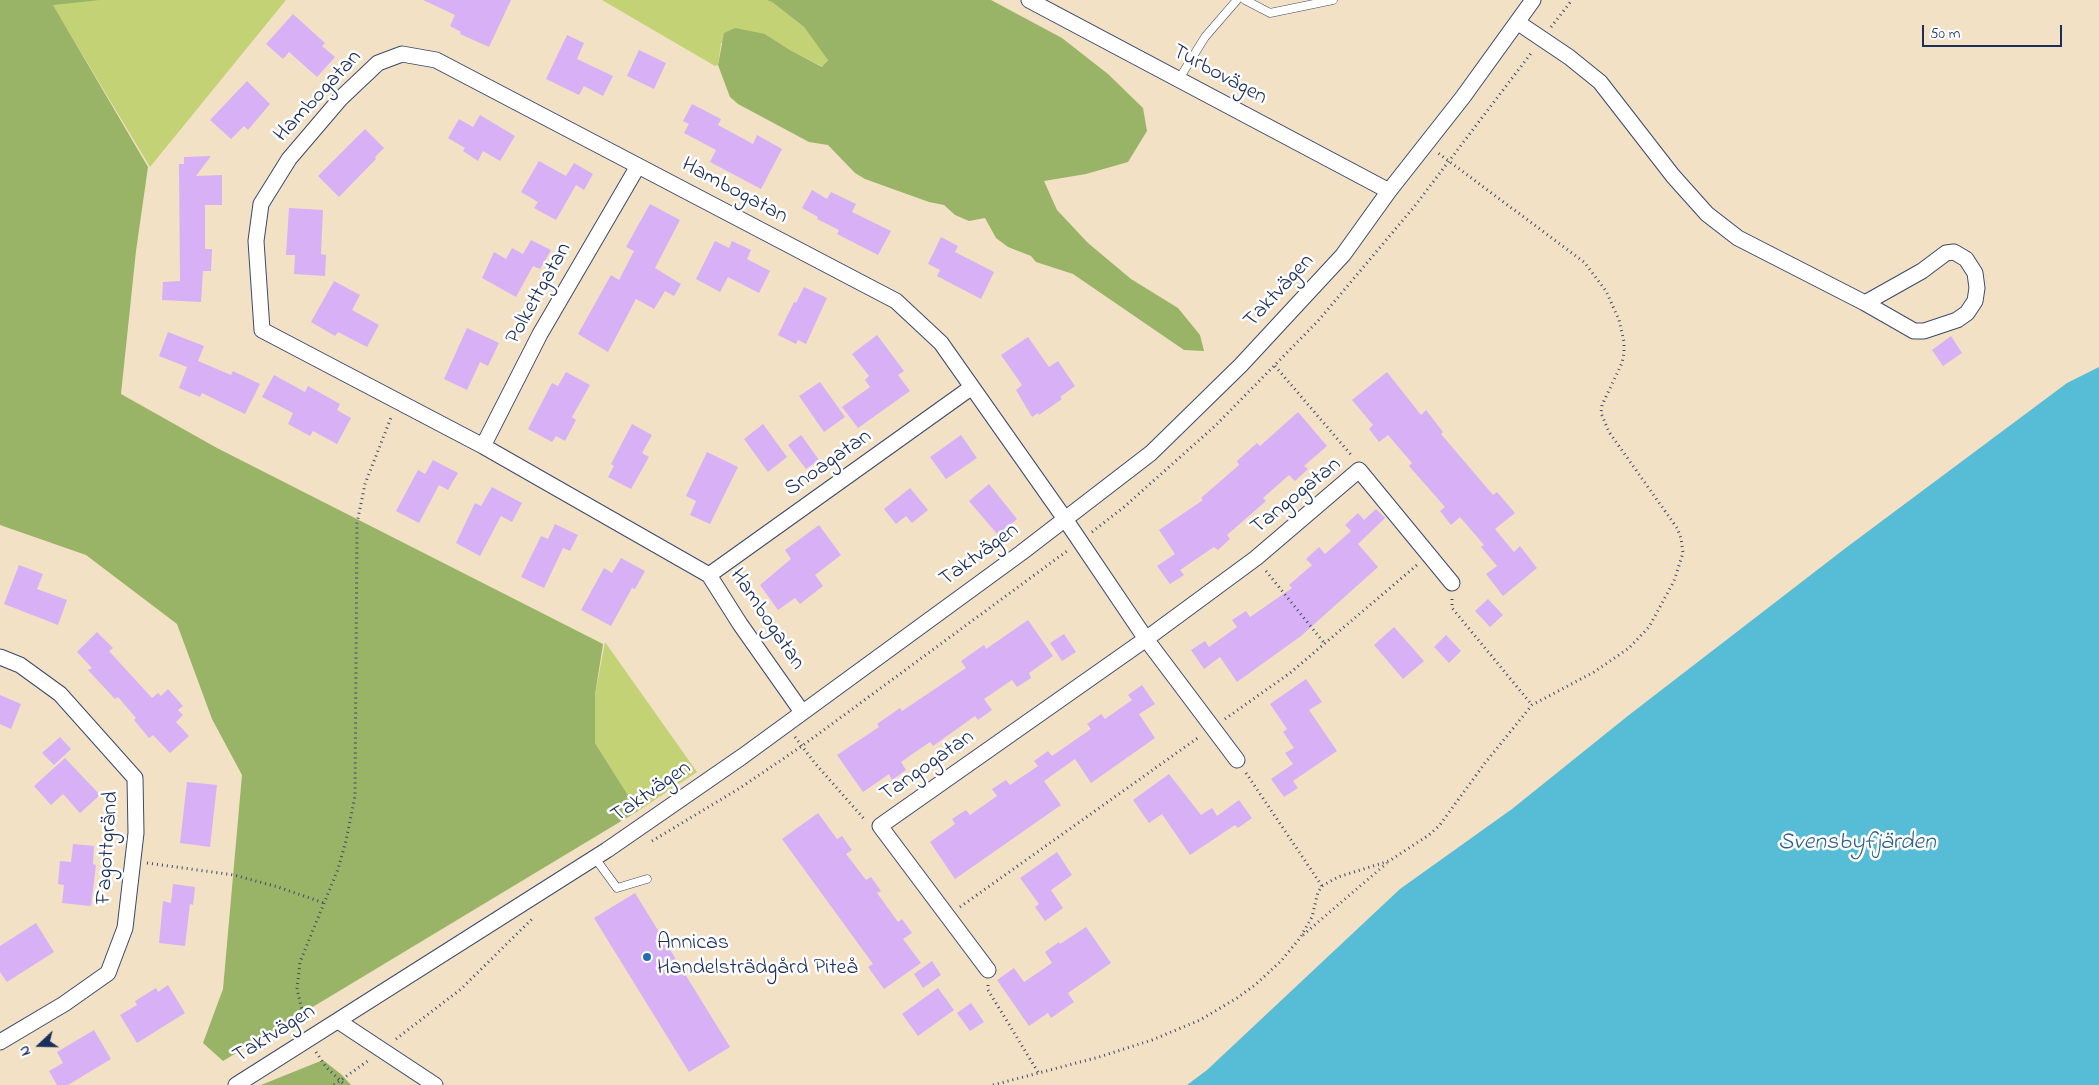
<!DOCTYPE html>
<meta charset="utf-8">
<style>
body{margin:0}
#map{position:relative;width:2099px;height:1085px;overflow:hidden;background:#f3e1c5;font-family:"Indie Flower",sans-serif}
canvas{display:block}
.north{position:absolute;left:15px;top:1020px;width:50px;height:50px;-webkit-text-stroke:4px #fff;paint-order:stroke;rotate:249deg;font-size:14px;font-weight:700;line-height:20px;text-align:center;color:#1b2f5e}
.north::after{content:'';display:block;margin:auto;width:18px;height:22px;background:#1b2f5e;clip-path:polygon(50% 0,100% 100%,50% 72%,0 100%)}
.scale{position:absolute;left:1922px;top:25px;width:140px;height:22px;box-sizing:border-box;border:2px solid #1b2f5e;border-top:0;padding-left:6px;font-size:15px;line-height:18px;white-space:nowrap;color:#1b2f5e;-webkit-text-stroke:4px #fff;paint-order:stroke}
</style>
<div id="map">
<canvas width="2099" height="1085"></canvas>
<div class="north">N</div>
<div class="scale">50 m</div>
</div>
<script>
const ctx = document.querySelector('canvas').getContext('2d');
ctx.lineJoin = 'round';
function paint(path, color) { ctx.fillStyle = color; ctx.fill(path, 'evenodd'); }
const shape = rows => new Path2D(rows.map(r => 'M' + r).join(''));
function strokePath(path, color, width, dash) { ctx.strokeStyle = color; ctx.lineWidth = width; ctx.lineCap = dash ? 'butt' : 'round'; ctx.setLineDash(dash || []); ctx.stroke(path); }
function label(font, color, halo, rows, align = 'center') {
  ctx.font = font + ' "Indie Flower",sans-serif'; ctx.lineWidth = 5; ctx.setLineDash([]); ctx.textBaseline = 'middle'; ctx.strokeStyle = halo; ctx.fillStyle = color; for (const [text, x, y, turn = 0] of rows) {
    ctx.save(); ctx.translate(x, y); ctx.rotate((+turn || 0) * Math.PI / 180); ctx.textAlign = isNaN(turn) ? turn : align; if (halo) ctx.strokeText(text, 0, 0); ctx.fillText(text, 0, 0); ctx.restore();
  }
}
const green = shape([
 [101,0,286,0,150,167,52,4],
 [602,0,766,0,772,2,804,27,828,59,823,67,790,50,765,34,721,43,718,65,715,66],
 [605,642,697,772,638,811,595,743,595,695]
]);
const forest = shape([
 [0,0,101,0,53,5,148,167,136,251,121,394,217,448,603,644,595,695,595,743,638,811,223,1061,203,1043,223,989,242,775,212,719,177,624,86,555,0,525],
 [766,0,991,0,1062,38,1108,74,1143,108,1147,131,1128,162,1086,174,1044,181,1057,210,1088,243,1131,279,1178,308,1200,335,1204,351,1184,350,1073,274,1036,262,1031,256,1008,247,996,238,985,218,969,221,955,215,944,205,929,202,865,179,855,173,828,145,809,142,738,104,730,97,718,65,724,33,735,28,765,34,790,50,822,67,828,60,804,27,772,2],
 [323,1060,342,1075,351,1085,261,1085]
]);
const water = shape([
 [2099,367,2099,1085,1187,1085,1207,1070,1400,889,1512,809,1629,715,1847,547,2067,383]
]);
const building = shape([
 [423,0,511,0,489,47,460,34,461,32,450,26,455,15],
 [293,14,325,43,322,46,335,57,317,77,289,52,283,59,266,44],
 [567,35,584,43,577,59,613,76,603,96,584,86,579,95,546,79],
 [639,50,666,63,654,89,627,76],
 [247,81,270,104,248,130,244,126,231,139,210,120],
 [692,104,721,119,718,125,753,144,757,135,782,149,761,189,710,162,716,150,684,133,689,124,683,121],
 [480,115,515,136,500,161,483,151,478,161,463,151,465,148,448,138,459,119,473,127],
 [365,129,384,148,375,157,376,159,339,197,318,176],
 [211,156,196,176,222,175,222,205,205,205,205,249,212,249,211,271,203,271,201,302,162,300,163,282,180,281,179,164,184,164,184,157],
 [539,161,566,176,574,163,593,174,584,190,576,185,556,220,534,208,538,202,521,192],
 [812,190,827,199,831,192,856,204,852,212,891,231,878,255,837,234,839,230,817,219,818,217,802,208],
 [650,204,680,220,655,268,681,284,674,296,665,291,654,309,636,299,608,352,578,334,611,275,619,280,634,251,626,247],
 [289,208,323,210,321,254,326,255,325,276,294,274,295,255,286,255],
 [941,237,958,246,955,252,994,272,981,299,937,276,940,270,928,264],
 [531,240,551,250,540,269,533,266,516,297,482,278,494,252,506,259,512,248,523,254],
 [715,241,729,248,732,241,751,250,747,259,770,271,759,293,728,277,720,292,696,279],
 [334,281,360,295,352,310,379,325,367,347,338,332,335,336,311,322],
 [804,287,827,298,806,344,798,340,796,344,778,335,794,302,796,303],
 [467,328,499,343,488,366,480,362,467,390,444,379],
 [168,332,204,346,198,361,231,375,233,371,260,384,245,414,202,393,200,397,179,388,187,367,159,356],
 [877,335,904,371,898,375,910,391,858,428,842,407,870,387,865,380,869,376,852,354],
 [1951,336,1962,353,1943,366,1932,350],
 [1028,337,1049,367,1058,361,1075,386,1060,397,1062,399,1039,415,1038,413,1032,417,1016,390,1022,385,1001,355],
 [566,372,590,385,572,417,576,420,565,441,556,436,552,442,528,429,552,383,558,386],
 [1387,372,1421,415,1426,410,1443,432,1441,434,1493,495,1497,492,1515,513,1495,529,1514,552,1520,546,1537,568,1503,596,1486,574,1497,566,1481,547,1484,545,1460,517,1451,525,1440,511,1445,507,1409,466,1412,463,1388,435,1379,442,1369,429,1373,425,1352,400],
 [274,375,305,392,308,386,340,404,337,410,351,418,337,444,313,431,310,436,288,424,293,413,262,397],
 [820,382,845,417,824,432,799,396],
 [1298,412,1327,446,1304,466,1308,469,1295,481,1289,475,1263,498,1266,501,1227,535,1230,539,1218,550,1214,547,1180,570,1184,575,1170,584,1157,566,1175,554,1159,530,1203,500,1201,498,1239,465,1237,461,1257,443,1260,446],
 [632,424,652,435,642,453,649,457,631,489,608,477,614,466,611,464],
 [763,424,787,457,768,472,744,439],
 [801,435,819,460,806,469,788,445],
 [961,435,977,458,946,479,930,457],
 [707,452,738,467,710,524,690,515,696,501,686,496],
 [433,460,458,473,448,490,439,485,419,523,396,511,418,470,425,474],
 [989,484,1017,519,998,535,969,501],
 [492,487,522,503,512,522,501,516,480,556,456,543,475,503,481,506],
 [910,488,928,510,912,523,906,516,896,524,884,509],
 [1376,509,1385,518,1358,544,1378,567,1301,636,1237,682,1220,657,1204,669,1191,650,1205,641,1209,647,1237,627,1232,620,1246,611,1250,617,1292,588,1289,585,1312,565,1306,559,1319,547,1325,554,1351,531,1345,525,1358,513,1364,520],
 [555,524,578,535,570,551,563,548,544,588,521,577,541,536,548,539],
 [819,525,841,555,815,575,823,586,800,604,795,598,778,610,760,585,791,559,785,550],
 [621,558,645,571,635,589,632,588,611,626,581,610,604,568,612,573],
 [19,565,43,574,37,589,67,600,58,625,4,604],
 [1488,599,1503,615,1490,627,1475,611],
 [1028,620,1053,656,1029,673,1031,678,1017,687,1012,680,984,699,992,710,978,720,975,716,933,746,930,742,901,762,906,770,892,780,889,774,863,792,837,755,879,727,877,724,900,708,902,711,966,668,961,661,984,645,986,649],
 [1394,627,1424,661,1403,679,1374,645],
 [97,632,113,648,109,651,152,698,158,693,161,696,168,689,183,706,178,710,183,715,176,722,189,736,170,753,153,735,149,738,134,720,136,718,118,697,115,699,88,670,92,668,77,652],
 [1064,634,1076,652,1062,661,1050,643],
 [1446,635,1461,651,1449,663,1434,647],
 [1306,679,1322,702,1309,710,1337,751,1293,781,1298,788,1284,797,1271,779,1293,764,1285,753,1294,748,1283,732,1287,729,1270,704],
 [1142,685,1155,704,1139,714,1155,738,1091,783,1075,759,1044,781,1061,805,955,879,930,842,955,824,952,819,966,810,970,815,997,796,992,789,1006,780,1010,785,1038,766,1034,761,1048,751,1052,756,1091,729,1087,724,1101,714,1105,719,1132,700,1128,695],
 [0,695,21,704,11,729,0,724],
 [60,737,71,749,54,765,42,753],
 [65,758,100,795,80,813,63,794,51,805,34,786],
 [1169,774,1201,815,1212,808,1217,816,1239,800,1252,818,1238,828,1235,825,1190,855,1162,814,1149,823,1133,800],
 [187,782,217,785,210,847,180,843],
 [818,813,837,839,842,836,852,850,846,854,866,880,871,877,881,891,877,893,898,922,902,919,912,933,903,939,921,963,884,989,868,967,873,964,782,839],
 [73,844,94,846,93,864,96,865,91,906,62,903,64,885,58,884,60,861,71,862],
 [1057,852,1072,875,1051,890,1063,908,1045,921,1035,907,1039,904,1020,878],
 [173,884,195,887,193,905,190,904,185,946,159,943,163,901,171,903],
 [635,893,730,1047,689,1072,594,918],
 [36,923,54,952,7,982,0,972,0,946],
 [1086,927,1111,963,1068,993,1074,1002,1051,1018,1048,1013,1029,1026,997,980,1014,968,1024,982,1052,963,1045,952,1059,942,1060,944],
 [932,961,941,975,923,988,914,974],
 [168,985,185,1013,137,1043,120,1015,137,1005,135,1001,156,988,158,992],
 [938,988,954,1010,918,1036,902,1014],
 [971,1003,984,1022,970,1031,957,1013],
 [94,1030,111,1059,68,1085,57,1085,49,1071,63,1063,57,1052]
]);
const path = shape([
 [1551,27,1572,0],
 [1275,366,1352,456],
 [1092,532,1124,507,1215,426,1318,321,1414,207,1532,52],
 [1266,571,1325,644],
 [1452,599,1452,608,1532,705],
 [1225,719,1290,673,1417,565],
 [795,737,814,762,865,820],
 [1246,773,1322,886],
 [652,841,740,788,802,746,1067,551],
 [147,863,234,875,278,887,324,903],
 [960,907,1199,737],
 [1303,935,1387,863],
 [988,985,988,990,1038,1072],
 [305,1023,297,989,300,962,338,869,346,841,355,796,357,523,365,484,392,415],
 [396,1039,461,989,532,919],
 [316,1052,326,1067,345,1085],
 [334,1085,369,1060],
 [993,1085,1099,1057,1152,1040,1200,1020,1237,998,1255,985,1281,961,1300,938,1312,917,1318,892,1322,886,1338,877,1389,861,1429,835,1439,826,1485,763,1532,705,1594,672,1629,648,1649,627,1674,581,1683,553,1681,538,1677,528,1609,432,1601,413,1602,405,1622,363,1624,353,1624,342,1619,320,1606,291,1584,262,1438,153]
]);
const service = shape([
 [1245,0,1270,13,1333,0],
 [1179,79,1205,37,1237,0],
 [595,858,617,888,647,879]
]);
const minor = shape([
 [1029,0,1389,191],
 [1517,22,1569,57,1600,82,1673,176,1707,214,1738,238,1865,303,1914,331,1924,331,1957,320,1967,313,1975,301,1977,288,1975,273,1966,259,1954,252,1946,253,1922,271,1865,303],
 [483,446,540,334,638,166],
 [709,575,972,387],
 [0,657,20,665,60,694,135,778,136,833,125,928,108,973,64,1004,0,1042],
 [802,712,740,624,709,575,483,446,262,330,256,241,261,204,289,159,341,98,378,63,402,54,436,60,896,301,941,343,1065,519,1146,639,1237,760],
 [988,970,880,826,1146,639,1256,558,1359,470,1452,583],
 [338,1021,435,1085],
 [236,1085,607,850,743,756,1021,553,1151,453,1241,365,1343,255,1389,191,1463,97,1533,0]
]);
const markers = [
 [647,957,5,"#1f6fb2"]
];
const streetNames = [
 ["Turbovägen",1219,76,28],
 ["Hambogatan",319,97,-47],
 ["Hambogatan",734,192,28],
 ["Taktvägen",1280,292,-47],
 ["Polkettgatan",540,294,-61],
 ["Snoagatan",829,464,-35],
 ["Tangogatan",1297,497,-39],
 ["Taktvägen",980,556,-36],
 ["Hambogatan",766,620,56],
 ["Tangogatan",928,767,-35],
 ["Taktvägen",652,793,-35],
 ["Fagottgränd",109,848,-86],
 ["Taktvägen",275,1035,-32]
];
const poiNames = [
 ["Annicas",657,944],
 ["Handelsträdgård Piteå",657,969]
];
const waterNames = [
 ["Svensbyfjärden",1857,844]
];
paint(green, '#c2d275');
paint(forest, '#99b466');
paint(water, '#57bcd5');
paint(building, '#d7b0f6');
strokePath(service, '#3b4a6d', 9);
strokePath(minor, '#3b4a6d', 17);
strokePath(path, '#3b4a6d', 3, [1, 4]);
strokePath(service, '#fff', 8);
strokePath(minor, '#fff', 15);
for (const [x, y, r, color] of markers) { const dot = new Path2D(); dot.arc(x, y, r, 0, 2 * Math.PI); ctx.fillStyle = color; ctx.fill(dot); strokePath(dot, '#fff', 2); }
label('22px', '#1b2f5e', '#fff', streetNames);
label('22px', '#1b2f5e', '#fff', poiNames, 'left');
label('italic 24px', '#306088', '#fff', waterNames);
</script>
